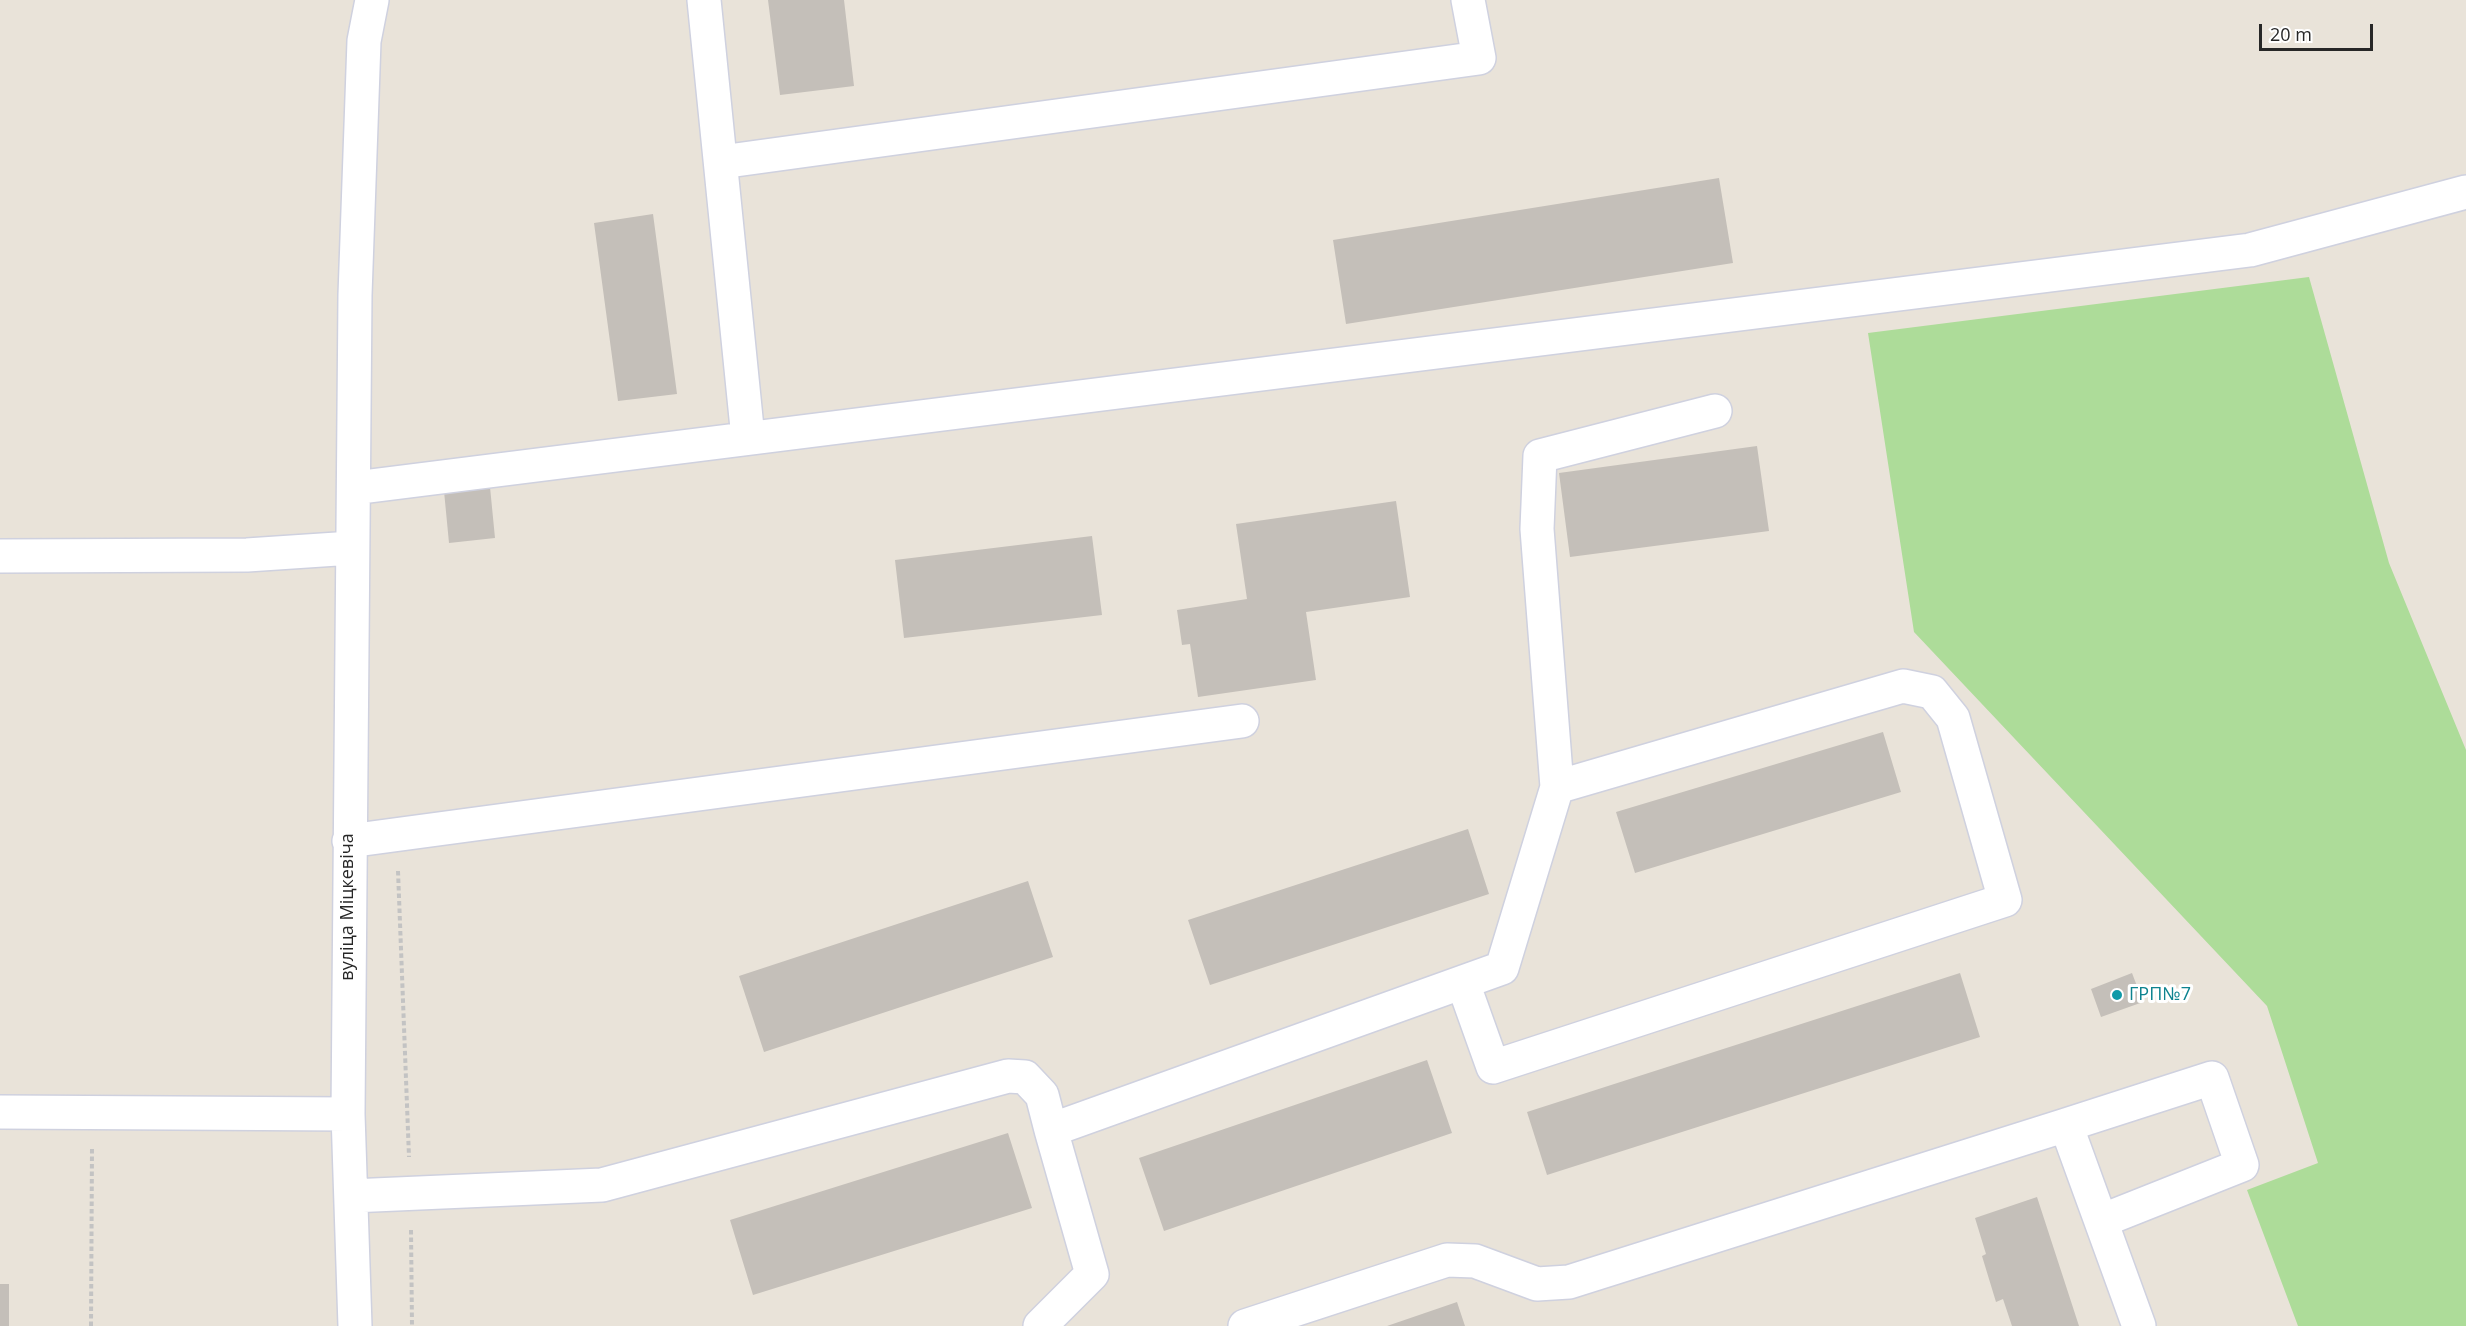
<!DOCTYPE html>
<meta charset="utf-8">
<style>
body{margin:0}
#map{position:relative;width:2466px;height:1326px;overflow:hidden;background:#e9e3d9;font-family:"Open Sans",sans-serif}
canvas{display:block}
.scale{position:absolute;left:2259px;top:24px;width:114px;height:27px;box-sizing:border-box;border:3px solid #272727;border-top:0;padding-left:8px;font-size:18px;line-height:21px;white-space:nowrap;color:#272727;-webkit-text-stroke:4px #fff;paint-order:stroke}
</style>
<div id="map">
<canvas width="2466" height="1326"></canvas>
<div class="scale">20 m</div>
</div>
<script>
const ctx = document.querySelector('canvas').getContext('2d');
ctx.lineJoin = 'round';
function paint(path, color) { ctx.fillStyle = color; ctx.fill(path, 'evenodd'); }
const shape = rows => new Path2D(rows.map(r => 'M' + r).join(''));
function strokePath(path, color, width, dash) { ctx.strokeStyle = color; ctx.lineWidth = width; ctx.lineCap = dash ? 'butt' : 'round'; ctx.setLineDash(dash || []); ctx.stroke(path); }
function label(font, color, halo, rows, align = 'center') {
  ctx.font = font + ' "Open Sans",sans-serif'; ctx.lineWidth = 6; ctx.setLineDash([]); ctx.textBaseline = 'middle'; ctx.strokeStyle = halo; ctx.fillStyle = color; for (const [text, x, y, turn = 0] of rows) {
    ctx.save(); ctx.translate(x, y); ctx.rotate((+turn || 0) * Math.PI / 180); ctx.textAlign = isNaN(turn) ? turn : align; if (halo) ctx.strokeText(text, 0, 0); ctx.fillText(text, 0, 0); ctx.restore();
  }
}
const green = shape([
 [2309,277,2389,563,2466,750,2466,1326,2298,1326,2247,1190,2318,1163,2267,1006,1914,632,1868,333]
]);
const building = shape([
 [768,0,844,0,854,86,780,95],
 [1719,178,1733,263,1346,324,1333,240],
 [653,214,677,394,618,401,594,223],
 [1757,446,1769,531,1570,557,1559,473],
 [490,487,495,538,449,543,444,491],
 [1396,501,1410,597,1306,612,1316,680,1198,697,1190,644,1182,645,1177,610,1247,599,1236,524],
 [1092,536,1102,615,904,638,895,560],
 [1883,732,1901,792,1635,873,1616,812],
 [1468,829,1489,894,1210,985,1188,920],
 [1028,881,1053,957,764,1052,739,976],
 [1960,973,1980,1037,1547,1175,1527,1112],
 [2132,973,2143,1002,2101,1017,2091,989],
 [1427,1060,1452,1133,1164,1231,1139,1158],
 [1008,1133,1032,1208,753,1295,730,1220],
 [2037,1197,2079,1326,2012,1326,2003,1299,1996,1302,1982,1256,1986,1254,1975,1218],
 [0,1284,9,1284,9,1326,0,1326],
 [1457,1302,1465,1326,1387,1326]
]);
const path = shape([
 [398,871,409,1157],
 [411,1230,412,1326],
 [91,1326,92,1147]
]);
const minor = shape([
 [704,0,748,438],
 [721,162,1479,58,1468,0],
 [354,488,2250,250,2466,192],
 [0,556,247,555,352,548],
 [349,841,1242,721],
 [1463,983,1493,1067,2005,900,1953,718,1932,692,1903,686,1557,787],
 [0,1112,348,1114],
 [2066,1125,2212,1078,2242,1165,2101,1221],
 [351,1196,602,1185,1008,1076,1025,1077,1042,1095,1051,1130,1502,968,1557,787,1537,529,1540,456,1715,411],
 [355,1326,348,1114,355,295,364,41,372,0],
 [1040,1326,1092,1274,1051,1130],
 [1245,1326,1447,1260,1475,1261,1537,1284,1569,1282,2066,1125,2139,1326]
]);
const markers = [
 [2117,995,6,"#0f9aa8"]
];
const streetNames = [
 ["вуліца Міцкевіча",348,907,-90]
];
const cultureNames = [
 ["ГРП№7",2129,995]
];
paint(green, '#addc99');
paint(building, '#c4bfb9');
strokePath(minor, '#cfd1df', 36);
strokePath(path, '#c3c3c3', 4, [4.5, 3]);
strokePath(minor, '#fff', 33);
for (const [x, y, r, color] of markers) { const dot = new Path2D(); dot.arc(x, y, r, 0, 2 * Math.PI); ctx.fillStyle = color; ctx.fill(dot); strokePath(dot, '#fff', 2); }
label('18px', '#272727', '#fff', streetNames);
label('18px', '#0d838f', '#fff', cultureNames, 'left');
</script>
